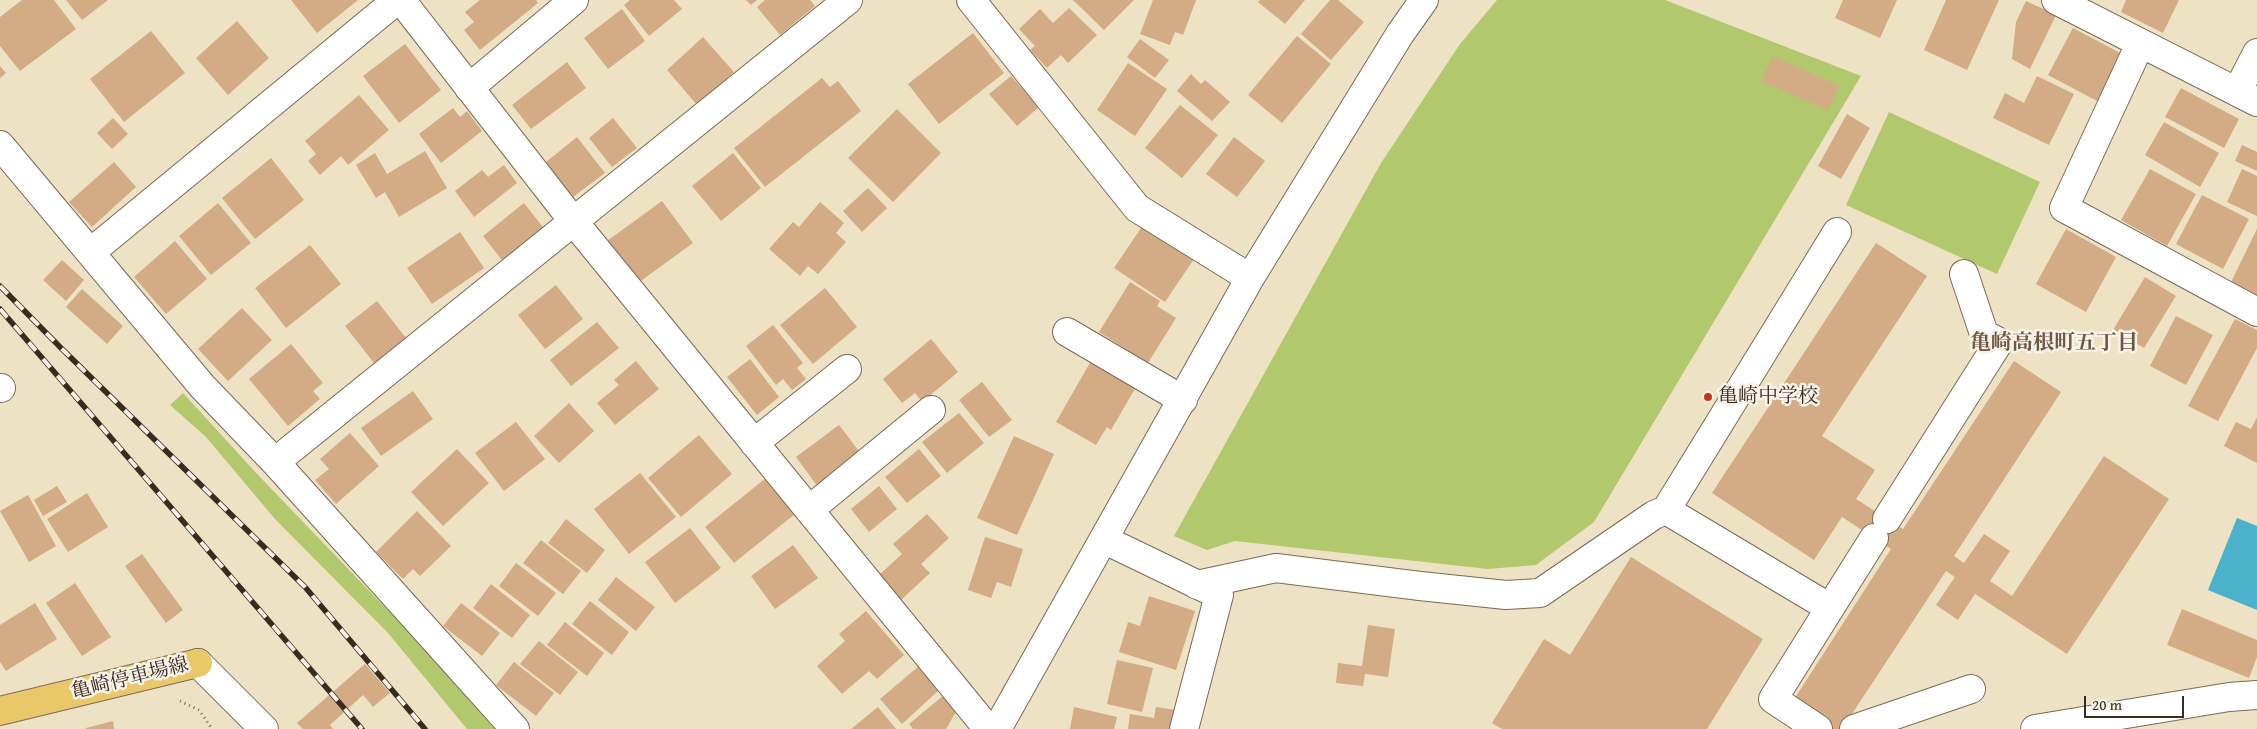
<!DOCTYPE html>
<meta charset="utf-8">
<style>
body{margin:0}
#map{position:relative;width:2257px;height:729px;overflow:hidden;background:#ede2c4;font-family:"Gentium Book Plus",serif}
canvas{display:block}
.scale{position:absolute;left:2084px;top:696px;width:100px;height:22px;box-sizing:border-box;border:2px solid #3b2a1e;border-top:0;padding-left:6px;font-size:15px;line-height:18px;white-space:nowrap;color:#3b2a1e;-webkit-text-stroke:4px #f7f3e8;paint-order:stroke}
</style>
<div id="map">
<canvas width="2257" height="729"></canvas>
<div class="scale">20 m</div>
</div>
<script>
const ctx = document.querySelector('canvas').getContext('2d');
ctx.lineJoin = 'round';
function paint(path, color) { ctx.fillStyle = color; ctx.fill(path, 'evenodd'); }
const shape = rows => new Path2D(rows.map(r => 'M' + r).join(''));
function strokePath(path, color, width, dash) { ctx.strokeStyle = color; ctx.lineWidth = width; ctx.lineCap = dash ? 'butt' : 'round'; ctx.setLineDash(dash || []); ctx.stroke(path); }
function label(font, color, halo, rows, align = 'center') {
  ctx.font = font + ' "Gentium Book Plus","Noto Serif JP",serif'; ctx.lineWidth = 5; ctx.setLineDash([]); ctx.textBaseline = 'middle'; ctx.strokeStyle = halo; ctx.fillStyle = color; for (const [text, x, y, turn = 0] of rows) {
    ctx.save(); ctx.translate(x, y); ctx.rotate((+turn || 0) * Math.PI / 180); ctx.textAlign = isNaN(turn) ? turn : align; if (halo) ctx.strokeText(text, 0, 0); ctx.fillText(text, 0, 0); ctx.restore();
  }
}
const green = shape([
 [1497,0,1665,0,1861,76,1594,522,1536,565,1488,569,1235,541,1207,550,1174,536,1381,163,1460,44],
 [1889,112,2040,182,1997,274,1846,205],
 [183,393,258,475,502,729,467,729,388,633,275,519,206,437,170,405]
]);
const water = shape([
 [2237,518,2257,526,2257,610,2208,590]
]);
const building = shape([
 [22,0,54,0,76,29,20,71,0,46,0,17],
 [66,0,108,0,82,20],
 [291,0,358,0,317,33],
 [480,0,536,0,538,3,480,50,464,30,474,22,465,12],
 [630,0,674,0,682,9,649,36,624,5],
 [746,0,757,0,751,5],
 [765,0,810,0,815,6,780,35,757,7],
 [1073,0,1134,0,1104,30],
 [1153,0,1196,0,1183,35,1175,32,1170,45,1140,34],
 [1260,0,1305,0,1285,24,1258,2],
 [1330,0,1338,0,1364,22,1331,60,1301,34],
 [1843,0,1897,0,1880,38,1835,18],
 [1946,0,1999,0,1967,70,1924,50],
 [2126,0,2179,0,2163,33,2121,12],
 [2026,1,2056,15,2030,69,2012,59,2016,22],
 [1069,8,1097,35,1068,63,1061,55,1047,68,1030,50,1035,46,1019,29,1040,9,1053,23],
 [622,9,645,41,608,69,584,38],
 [237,21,269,58,228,95,196,58],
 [2073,28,2122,54,2097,101,2048,75],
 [151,31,185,73,124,122,90,79],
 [973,33,1004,73,939,124,908,84],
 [1297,36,1331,64,1282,123,1248,95],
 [703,37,734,72,697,105,667,70],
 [1140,39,1169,60,1155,78,1127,57],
 [405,44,441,90,399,123,363,76],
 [1773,56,1839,86,1828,110,1761,81],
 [567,62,586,88,531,129,512,105],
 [1128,63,1167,89,1135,136,1097,110],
 [0,66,6,73,0,78],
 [1191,74,1201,84,1205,80,1230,102,1212,121,1177,91],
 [1011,76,1039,107,1017,126,989,94],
 [2037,76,2074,94,2049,145,1993,118,2005,93,2024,103],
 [822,78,830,87,838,81,861,111,765,187,734,148],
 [2181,88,2239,119,2224,148,2165,117],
 [359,95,389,130,348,165,341,156,320,175,308,161,316,154,305,141],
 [1180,105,1218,135,1182,178,1145,148],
 [453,108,460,117,467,111,482,131,441,163,419,134],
 [897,109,941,153,893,202,848,158],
 [1847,114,1870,128,1841,179,1818,166],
 [113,118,128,134,112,149,97,133],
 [613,118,637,148,612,167,589,138],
 [2164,122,2219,153,2200,187,2145,155],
 [577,137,605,173,573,197,546,162],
 [1234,137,1265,161,1237,197,1206,174],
 [2242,145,2257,152,2257,171,2235,161],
 [425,151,447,188,399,217,385,192,376,198,356,165,375,153,387,174],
 [733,153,761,188,721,221,692,186],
 [271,158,304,200,255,239,222,198],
 [114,162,136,187,92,227,69,202],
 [504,165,517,183,474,217,455,191,482,170,488,177],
 [2150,169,2196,194,2167,246,2121,220],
 [2242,169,2257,176,2257,216,2227,202],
 [868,188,887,208,862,232,843,211],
 [2202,195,2249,219,2223,269,2176,244],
 [662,201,693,243,638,283,607,241],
 [820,202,844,223,836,233,846,242,818,274,808,266,800,276,769,249,793,222,799,227],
 [218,203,251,243,211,275,179,236],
 [524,203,543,227,502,260,483,236],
 [1143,225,1194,259,1165,302,1114,268],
 [2066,229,2116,257,2086,312,2036,284],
 [2257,229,2257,295,2231,282],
 [460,232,484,268,432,304,407,268],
 [175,241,207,279,166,314,134,277],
 [1876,243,1927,276,1822,436,1875,470,1856,499,1903,529,2014,361,2061,392,1954,556,1964,563,1984,534,2010,551,1990,581,2012,596,2104,456,2169,499,2067,654,1975,594,1958,620,1936,605,1955,577,1946,571,1842,729,1830,729,1791,704,1891,549,1842,517,1814,560,1712,493],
 [310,245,341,284,286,328,255,288],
 [62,260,84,280,66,301,43,280],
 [2145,277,2176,296,2144,348,2113,330],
 [1130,282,1160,301,1157,306,1176,318,1148,363,1099,332],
 [556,285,583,319,545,349,518,315],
 [825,288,857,327,813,364,780,325],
 [82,289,123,326,107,344,66,307],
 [377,301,406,338,374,363,345,326],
 [242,308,272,340,228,381,198,349],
 [2176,316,2213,335,2186,385,2150,366],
 [2235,319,2257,330,2257,348,2218,421,2188,406],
 [597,322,619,348,571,386,550,360],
 [773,325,803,363,797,368,806,379,792,390,783,379,776,385,746,346],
 [931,339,958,372,922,402,915,393,902,403,883,379],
 [291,344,323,383,313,391,320,399,288,426,249,379],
 [750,359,779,397,757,415,727,377],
 [636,361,659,389,615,425,597,403,619,385,614,380],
 [1091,361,1136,387,1111,430,1107,427,1096,445,1056,422],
 [982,382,1012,420,989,437,959,400],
 [413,391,433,419,381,456,361,428],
 [569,403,594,431,559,463,534,436],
 [959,413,984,443,947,473,922,442],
 [2257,417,2257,463,2224,446,2236,422,2251,429],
 [516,422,545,459,504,491,475,453],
 [839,425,865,459,821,491,796,457],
 [350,433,379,466,336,504,315,480,329,469,320,459],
 [699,435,732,474,681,517,648,478],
 [1014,436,1054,454,1017,535,977,518],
 [457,449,489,483,443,526,411,492],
 [919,449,941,476,907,503,885,477],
 [640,473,676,517,629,554,594,509],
 [766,478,795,514,734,563,705,527],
 [57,486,67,502,43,516,34,500],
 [879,486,897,509,869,532,851,509],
 [87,493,108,527,68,552,47,519],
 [28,495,56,546,29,562,0,511],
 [417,511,451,546,420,576,413,569,403,579,376,552],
 [927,514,949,538,921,564,930,573,901,600,878,576,902,554,893,544],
 [566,519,605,550,587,573,548,543],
 [690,528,721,568,675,603,645,562],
 [985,537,1023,549,1011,587,997,582,991,598,968,590],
 [541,540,581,571,563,594,523,563],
 [793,545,818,578,775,609,751,576],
 [142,554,183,610,166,623,125,566],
 [1631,557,1763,639,1707,729,1502,729,1492,723,1544,639,1570,655],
 [516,563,556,593,538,616,499,586],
 [616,577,655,607,636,631,598,600],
 [75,583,111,637,82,656,46,603],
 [491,584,530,615,512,638,473,608],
 [1149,596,1195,611,1176,670,1119,652,1128,622,1140,626],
 [590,601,629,632,612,655,572,624],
 [35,603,57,639,6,671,0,662,0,625],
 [461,603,500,633,482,656,443,626],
 [2182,609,2257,640,2257,657,2249,678,2167,645],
 [866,611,904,655,877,679,869,671,842,694,817,666,845,641,839,634],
 [565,622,604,653,587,676,547,645],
 [1368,625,1395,629,1388,677,1365,674,1363,686,1336,683,1338,663,1362,666],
 [539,641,578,672,560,695,520,664],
 [1117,660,1153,668,1142,712,1107,704],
 [514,662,554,693,536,716,496,685],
 [365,664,390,693,373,707,363,695,330,725,333,729,303,729,297,723],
 [919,666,939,690,902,724,880,699],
 [944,695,957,710,946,729,913,729,909,724],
 [878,707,896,729,851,729],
 [1074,707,1117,717,1114,729,1070,729],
 [1156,707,1176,710,1173,729,1128,729,1130,714,1154,718],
 [113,721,114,729,86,729,86,728]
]);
const path = shape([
 [180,701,199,710,212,729]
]);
const minor = shape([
 [401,0,574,222,988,729],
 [971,0,1137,208,1250,278],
 [2056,0,2257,102],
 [2140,44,2064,208,2257,312],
 [469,88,574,0],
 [2237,92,2257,53],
 [0,145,202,386,275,462,515,729],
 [91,252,397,0],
 [1067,332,1183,400],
 [0,388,1,388],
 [754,443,847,369],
 [275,462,848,0],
 [809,510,931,410],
 [1666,510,1837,232],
 [1887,519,1999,342,1984,334,1964,274],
 [1105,540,1219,595,1184,729],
 [1197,585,1276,568,1420,586,1506,595,1540,593,1654,515,1666,510,1830,608,1874,538],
 [198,663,264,729],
 [997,729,1250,278,1400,34,1424,0],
 [1818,729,1773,699,1830,608],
 [1854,729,1971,689],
 [2035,729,2229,697,2257,695]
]);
const major = shape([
 [0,711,198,663]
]);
const rail = shape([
 [0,286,61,348,305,587,425,729],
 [0,309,362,729]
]);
const markers = [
 [1708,397,5,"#c8321e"]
];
const poiNames = [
 ["亀崎中学校",1718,397]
];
const streetNames = [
 ["亀崎停車場線",130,679,-14]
];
const neighbourhoodNames = [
 ["亀崎高根町五丁目",2054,344]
];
paint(green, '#b2c86d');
paint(water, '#4cb2cb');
paint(building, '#d3ab85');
strokePath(minor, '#796a58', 30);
strokePath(major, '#796a58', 30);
strokePath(path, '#796a58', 3, [1, 4]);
strokePath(minor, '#fff', 28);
strokePath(major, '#eac769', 28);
strokePath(rail, '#3b2a1e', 5.5);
strokePath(rail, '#f7f3e8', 4, [11]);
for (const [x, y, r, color] of markers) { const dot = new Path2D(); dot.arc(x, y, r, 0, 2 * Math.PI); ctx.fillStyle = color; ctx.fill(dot); strokePath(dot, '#f7f3e8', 2); }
label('20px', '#3b2a1e', '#f7f3e8', poiNames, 'left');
label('20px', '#3b2a1e', '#f7f3e8', streetNames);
label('bold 21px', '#705742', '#f7f3e8', neighbourhoodNames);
</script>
